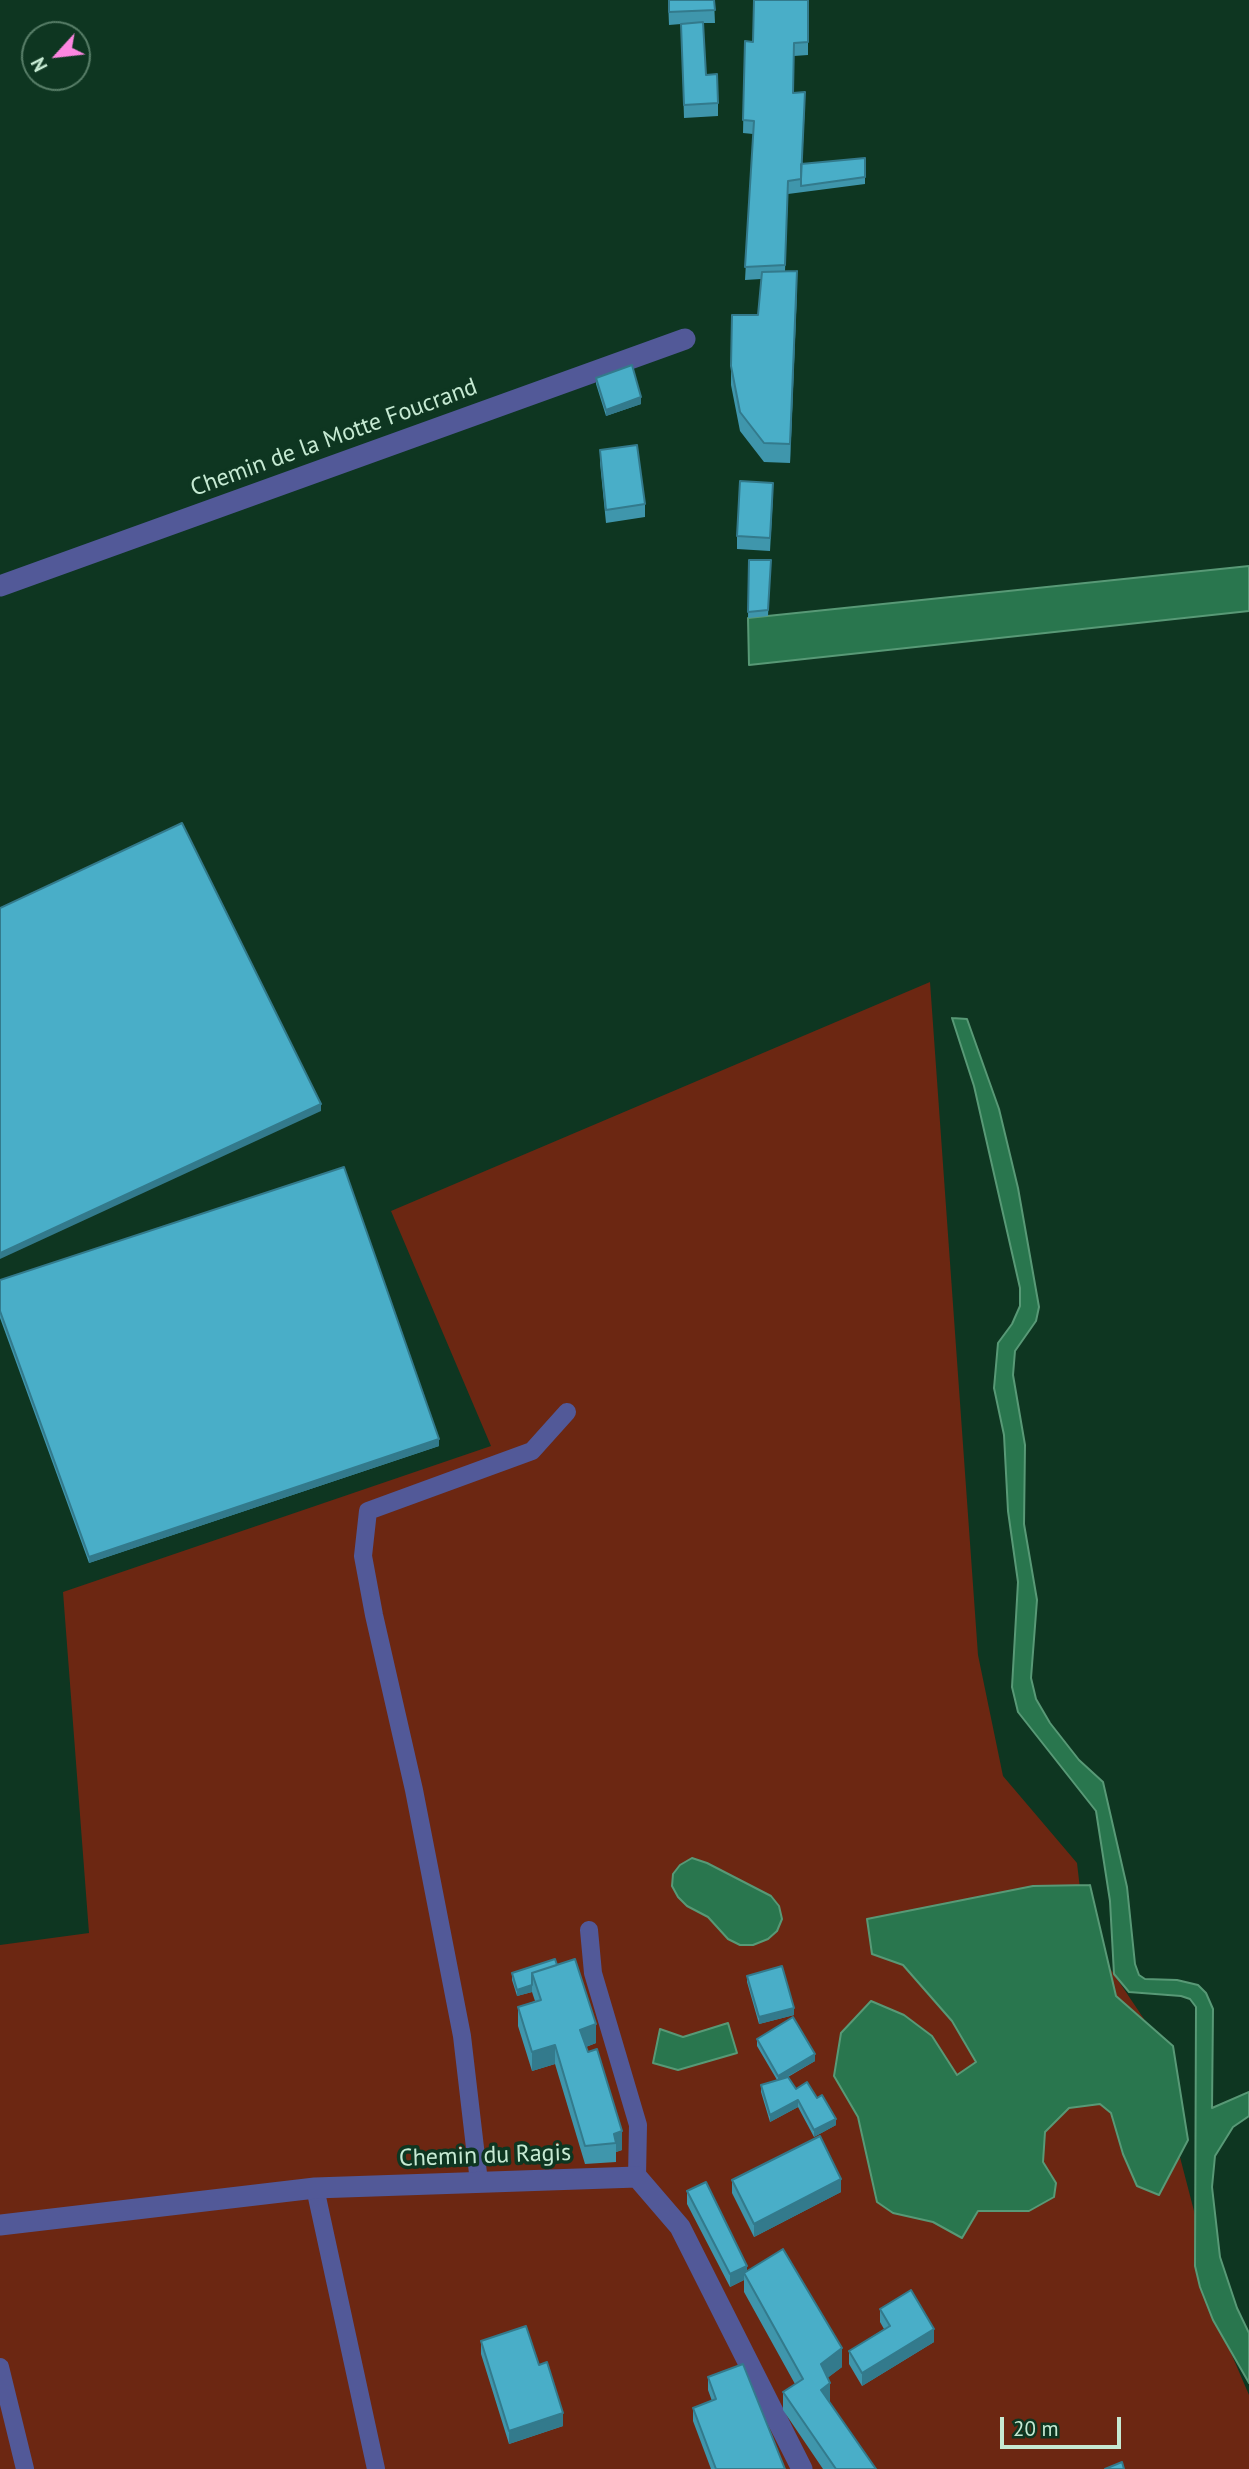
<!DOCTYPE html>
<style>
body{margin:0}
#map{position:relative;width:1249px;height:2469px;overflow:hidden;background:#0e3621;font-family:"PT Sans",sans-serif}
canvas{display:block}
.north{position:absolute;left:21px;top:21px;width:70px;height:70px;box-sizing:border-box;background:#0e3621;border:2px solid #587e68;border-radius:50%;rotate:243deg;font-size:19px;font-weight:700;line-height:28px;text-align:center;color:#c6ead3}
.north::after{content:'';display:block;margin:auto;width:24px;height:32px;background:#fd86e1;clip-path:polygon(50% 0,100% 100%,50% 72%,0 100%)}
.scale{position:absolute;left:1000px;top:2417px;width:121px;height:32px;box-sizing:border-box;border:4px solid #c6ead3;border-top:0;padding-left:9px;font-size:21px;line-height:24px;white-space:nowrap;color:#c6ead3;-webkit-text-stroke:5px #0e3621;paint-order:stroke}
</style>
<div id="map">
<canvas width="1249" height="2469"></canvas>
<div class="north">N</div>
<div class="scale">20 m</div>
</div>
<script>
const ctx = document.querySelector('canvas').getContext('2d');
ctx.lineJoin = 'round';
function paint(path, color) { ctx.fillStyle = color; ctx.fill(path, 'evenodd'); }
const shape = rows => new Path2D(rows.map(r => 'M' + r).join(''));
function strokePath(path, color, width, dash) { ctx.strokeStyle = color; ctx.lineWidth = width; ctx.lineCap = dash ? 'butt' : 'round'; ctx.setLineDash(dash || []); ctx.stroke(path); }
function label(font, color, halo, rows, align = 'center') {
  ctx.font = font + ' "PT Sans",sans-serif'; ctx.lineWidth = 7; ctx.setLineDash([]); ctx.textBaseline = 'middle'; ctx.strokeStyle = halo; ctx.fillStyle = color; for (const [text, x, y, turn = 0] of rows) {
    ctx.save(); ctx.translate(x, y); ctx.rotate((+turn || 0) * Math.PI / 180); ctx.textAlign = isNaN(turn) ? turn : align; if (halo) ctx.strokeText(text, 0, 0); ctx.fillText(text, 0, 0); ctx.restore();
  }
}
const green = shape([
 [930,982,978,1655,1003,1776,1077,1863,1085,1931,1144,2019,1231,2353,1249,2395,1249,2469,0,2469,0,1945,89,1933,63,1592,491,1446,391,1211]
]);
const water = shape([
 [1249,566,1249,611,749,665,748,618,1249,566],
 [952,1018,967,1019,999,1109,1018,1188,1039,1307,1036,1321,1015,1351,1013,1375,1025,1445,1024,1524,1037,1600,1031,1678,1036,1699,1050,1723,1079,1760,1103,1782,1127,1887,1135,1964,1139,1975,1145,1979,1177,1980,1198,1985,1206,1993,1213,2009,1212,2108,1249,2092,1249,2116,1233,2127,1215,2156,1212,2187,1220,2257,1237,2308,1249,2333,1249,2383,1213,2320,1200,2287,1195,2266,1196,2007,1190,1999,1181,1996,1129,1992,1114,1974,1110,1901,1096,1811,1018,1712,1012,1687,1018,1582,1008,1511,1004,1435,994,1388,998,1343,1012,1324,1020,1306,1020,1288,974,1086,952,1018],
 [692,1858,707,1863,771,1896,779,1906,782,1919,777,1931,768,1939,753,1945,740,1945,728,1939,708,1917,687,1906,678,1897,672,1886,673,1874,680,1865,692,1858],
 [1090,1885,1116,1996,1173,2046,1188,2140,1159,2195,1137,2186,1123,2154,1111,2113,1100,2104,1069,2108,1045,2132,1043,2162,1056,2183,1054,2197,1029,2211,978,2211,962,2238,933,2222,893,2213,877,2202,858,2117,834,2076,841,2033,871,2001,904,2015,932,2036,957,2075,976,2062,952,2021,903,1965,872,1954,867,1919,1033,1886,1090,1885],
 [728,2023,737,2053,678,2070,653,2063,660,2029,683,2037,728,2023]
]);
const lane = shape([
 [589,1930,593,1973,638,2125,637,2177],
 [479,2182,462,2036,414,1790,374,1615,363,1556,368,1511,532,1451,567,1412],
 [315,2188,376,2469],
 [0,2367,25,2469]
]);
const street = shape([
 [0,586,685,339],
 [0,2225,315,2188,637,2177,680,2227,802,2469]
]);
const wall = shape([
 [668,0,714,0,715,23,703,23,706,75,718,103,718,116,684,118,681,24,669,25],
 [808,0,808,55,794,56,794,93,805,105,802,164,865,158,865,184,788,194,785,271,797,290,790,463,764,462,740,431,731,385,731,366,758,315,761,279,745,280,753,134,743,133,745,41,753,42],
 [596,378,641,404,606,416,596,384],
 [600,450,645,504,645,517,606,523,600,463],
 [773,496,770,551,737,549,737,536],
 [749,560,771,560,768,616,748,618],
 [0,1280,439,1446,89,1563,0,1318],
 [557,1965,596,2043,586,2047,622,2150,616,2152,616,2162,585,2164,555,2064,532,2071,518,2026,518,2007,535,2001,532,1992,517,1996,512,1980,512,1973],
 [747,1976,794,2015,759,2024,747,1982],
 [757,2039,815,2061,788,2077,796,2089,836,2125,814,2137,798,2107,770,2122,761,2092,761,2085,777,2080,757,2046],
 [732,2180,841,2192,754,2237,732,2193],
 [687,2191,747,2271,842,2367,827,2378,829,2403,876,2469,823,2469,783,2410,783,2392,795,2384,744,2292,744,2280,730,2287,687,2204],
 [880,2309,934,2342,862,2386,849,2364,849,2351,884,2329,880,2322],
 [481,2341,563,2426,509,2444,481,2354],
 [708,2377,785,2469,711,2469,693,2421,693,2408,712,2401,708,2390]
]);
const shadedWall = shape([
 [797,271,797,290,790,463,790,444],
 [641,397,641,404,606,416,606,410],
 [321,1104,321,1111,0,1259,0,1253],
 [439,1439,439,1446,89,1563,89,1557],
 [532,1985,532,1992,517,1996,517,1990],
 [794,2008,794,2015,759,2024,759,2017],
 [596,2024,596,2043,580,2049,580,2030],
 [555,2045,555,2064,532,2071,532,2052],
 [815,2054,815,2061,778,2082,778,2076],
 [798,2100,798,2107,770,2122,770,2115],
 [836,2119,836,2125,814,2137,814,2130],
 [622,2131,622,2150,616,2152,616,2143,614,2134],
 [841,2179,841,2192,754,2237,754,2224],
 [747,2266,747,2279,744,2273,744,2280,730,2287,730,2274],
 [934,2329,934,2342,862,2386,862,2373],
 [842,2348,842,2367,821,2383,821,2364],
 [830,2383,830,2402,821,2409,821,2390],
 [563,2413,563,2426,509,2444,509,2431]
]);
const building = shape([
 [669,0,714,0,715,10,669,12,669,0],
 [754,0,808,0,808,42,794,43,793,93,805,92,801,179,788,181,785,265,745,267,754,121,743,120,745,41,753,42,754,0],
 [703,22,706,75,717,74,718,103,684,105,681,24,703,22],
 [865,158,865,177,801,186,801,164,865,158],
 [797,271,790,444,764,443,740,412,731,366,732,315,758,315,762,272,797,271],
 [632,365,641,397,606,410,596,378,632,365],
 [637,445,645,504,606,510,600,450,637,445],
 [740,481,773,483,770,538,737,536,740,481],
 [749,560,771,560,768,610,748,612,749,560],
 [182,823,321,1104,0,1253,0,908,182,823],
 [344,1167,439,1439,89,1557,0,1311,0,1280,344,1167],
 [555,1959,557,1965,532,1973,532,1985,517,1990,512,1973,555,1959],
 [575,1959,596,2024,580,2030,588,2052,597,2049,622,2131,614,2134,616,2143,585,2146,555,2045,532,2052,518,2007,541,2000,532,1973,575,1959],
 [782,1966,794,2008,759,2017,747,1976,782,1966],
 [793,2017,815,2054,778,2076,757,2039,793,2017],
 [788,2077,796,2089,807,2082,817,2098,822,2095,836,2119,814,2130,798,2100,770,2115,761,2085,788,2077],
 [820,2136,841,2179,754,2224,732,2180,820,2136],
 [706,2182,747,2266,730,2274,687,2191,706,2182],
 [783,2249,842,2348,821,2364,830,2383,821,2390,876,2469,836,2469,783,2392,803,2379,744,2273,783,2249],
 [911,2290,934,2329,862,2373,849,2351,890,2326,880,2309,911,2290],
 [526,2326,539,2365,547,2362,563,2413,509,2431,481,2341,526,2326],
 [743,2364,785,2469,716,2469,693,2408,716,2399,708,2377,743,2364],
 [1122,2462,1124,2469,1105,2469,1122,2462]
]);
const streetNames = [
 ["Chemin de la Motte Foucrand",334,438,-20],
 ["Chemin du Ragis",485,2156,-2]
];
paint(green, '#6c2712');
paint(water, '#29764e');
strokePath(water, '#589976', 2);
strokePath(lane, '#525998', 18);
strokePath(street, '#525998', 21);
paint(wall, '#3f96ac');
paint(shadedWall, '#337a8c');
paint(building, '#49aec8');
strokePath(building, '#337a8c', 2);
label('24px', '#c6ead3', '#0e3621', streetNames);
</script>
